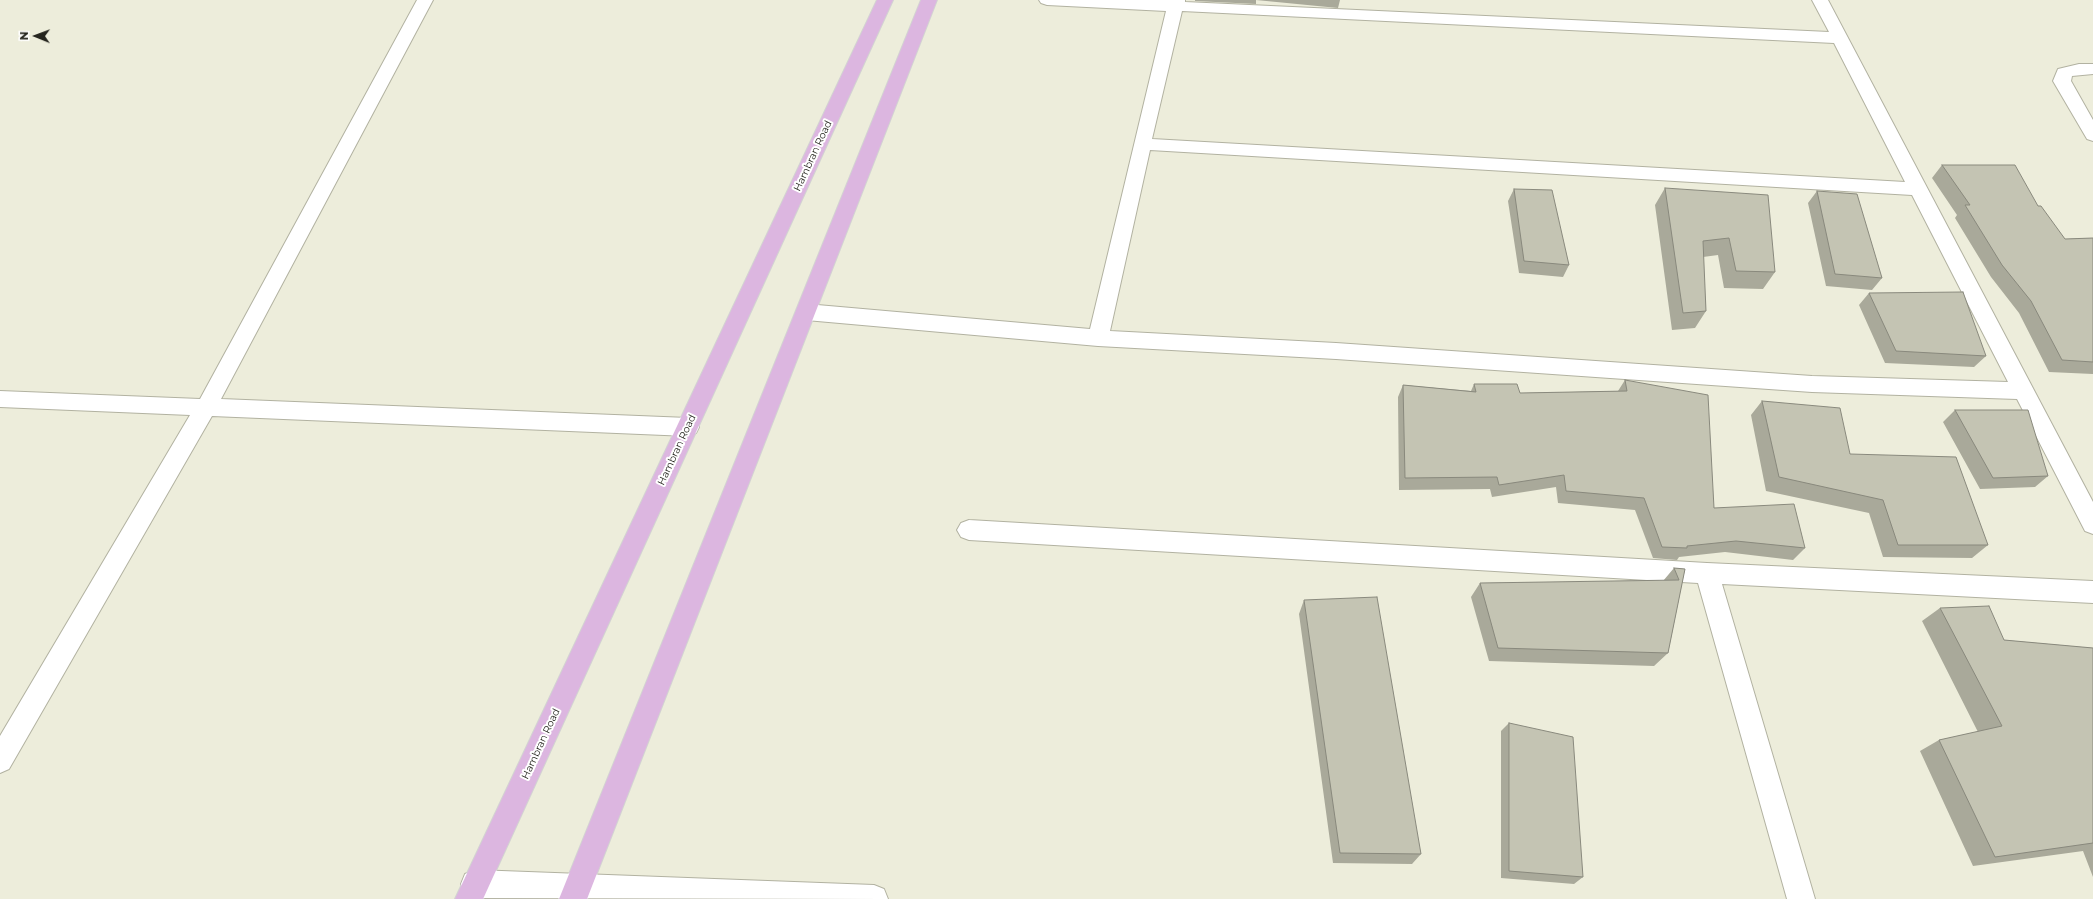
<!DOCTYPE html>
<style>
body{margin:0}
#map{position:relative;width:2093px;height:899px;overflow:hidden;background:#ededdb;font-family:Montserrat,sans-serif}
canvas{display:block}
.north{position:absolute;left:16px;top:16px;width:40px;height:40px;-webkit-text-stroke:3px #fff;paint-order:stroke;rotate:271deg;font-size:11px;font-weight:700;line-height:16px;text-align:center;color:#25251e}
.north::after{content:'';display:block;margin:auto;width:14px;height:18px;background:#25251e;clip-path:polygon(50% 0,100% 100%,50% 72%,0 100%)}
</style>
<div id="map">
<canvas width="2093" height="899"></canvas>
<div class="north">N</div>
</div>
<script>
const ctx = document.querySelector('canvas').getContext('2d');
ctx.lineJoin = 'round';
const shape = rows => new Path2D(rows.map(r => 'M' + r).join(''));
function strokePath(path, color, width, dash) { ctx.strokeStyle = color; ctx.lineWidth = width; ctx.lineCap = dash ? 'butt' : 'round'; ctx.setLineDash(dash || []); ctx.stroke(path); }
function paint(path, color) { ctx.fillStyle = color; ctx.fill(path, 'evenodd'); }
function label(font, color, halo, rows, align = 'center') {
  ctx.font = font + ' Montserrat,sans-serif'; ctx.lineWidth = 4; ctx.setLineDash([]); ctx.textBaseline = 'middle'; ctx.strokeStyle = halo; ctx.fillStyle = color; for (const [text, x, y, turn = 0] of rows) {
    ctx.save(); ctx.translate(x, y); ctx.rotate((+turn || 0) * Math.PI / 180); ctx.textAlign = isNaN(turn) ? turn : align; if (halo) ctx.strokeText(text, 0, 0); ctx.fillText(text, 0, 0); ctx.restore();
  }
}
const minor = shape([
 [417,0,433,0,221,399,688,418,696,421,699,427,696,433,688,436,212,416,9,769,0,773,0,736,190,415,0,407,0,391,200,399,417,0],
 [1039,0,1185,0,1185,2,1829,32,1812,0,1828,0,2093,502,2093,534,2085,531,2017,399,1812,392,1336,359,1098,346,806,320,799,317,796,312,799,307,806,304,1090,329,1166,11,1047,5,1041,3,1039,0],
 [1182,11,1834,43,1905,182,1152,139,1182,11],
 [1150,150,1912,195,2008,382,1812,376,1336,343,1110,331,1150,150],
 [2079,64,2093,64,2093,74,2072,76,2071,81,2093,120,2093,141,2087,139,2053,81,2058,69,2079,64],
 [969,520,1707,563,2093,581,2093,603,1722,584,1815,899,1787,899,1698,583,969,540,961,537,957,530,961,523,969,520],
 [475,870,874,885,884,889,888,899,475,898,465,894,461,884,465,874,475,870]
]);
const major = shape([
 [877,0,893,0,483,899,455,899,877,0],
 [921,0,937,0,587,899,559,899,921,0]
]);
const wall = shape([
 [1195,0,1340,0,1338,8,1256,0,1256,4,1195,1],
 [1942,165,2038,206,2065,239,2093,238,2093,374,2049,372,2019,313,1991,277,1955,218,1957,215,1932,178],
 [1665,188,1775,272,1763,289,1724,288,1718,255,1703,257,1706,311,1695,328,1672,330,1655,205],
 [1514,189,1569,265,1563,277,1519,273,1508,201],
 [1817,191,1882,278,1872,290,1826,286,1808,203],
 [1869,293,1986,356,1974,367,1885,363,1859,305],
 [1625,380,1714,508,1805,548,1793,560,1725,552,1679,557,1677,560,1653,558,1635,510,1558,503,1556,487,1492,497,1490,489,1399,490,1398,397,1403,385,1471,391,1474,384,1520,393,1618,391],
 [1762,401,1850,454,1988,545,1972,558,1883,557,1869,513,1766,491,1751,415],
 [1955,410,2048,476,2035,487,1980,489,1943,422],
 [1674,568,1685,569,1668,653,1654,666,1489,661,1471,597,1480,583,1663,581],
 [1304,600,1421,854,1412,864,1333,863,1299,614],
 [1940,608,2004,640,2093,648,2093,877,2083,851,1973,866,1920,751,1939,740,1978,732,1922,621],
 [1509,723,1583,877,1574,884,1501,878,1501,731]
]);
const building = shape([
 [1942,165,2015,165,2038,206,2041,206,2065,239,2093,238,2093,362,2062,360,2031,301,2002,265,1965,205,1970,205,1942,165],
 [1665,188,1768,195,1775,272,1736,271,1729,238,1703,241,1706,311,1683,313,1665,188],
 [1514,189,1552,190,1569,265,1524,261,1514,189],
 [1817,191,1857,194,1882,278,1835,274,1817,191],
 [1963,292,1986,356,1896,351,1869,293,1963,292],
 [1625,380,1708,395,1714,508,1794,504,1805,548,1736,541,1687,546,1687,548,1662,547,1644,498,1566,491,1564,475,1499,485,1497,477,1405,478,1403,385,1476,392,1474,384,1517,384,1520,393,1627,391,1625,380],
 [1762,401,1840,408,1850,454,1956,457,1988,545,1898,545,1883,500,1779,477,1762,401],
 [1955,410,2028,410,2048,476,1993,478,1955,410],
 [1674,568,1685,569,1668,653,1498,648,1480,583,1679,580,1674,568],
 [1377,597,1421,854,1340,853,1304,600,1377,597],
 [1989,606,2004,640,2093,648,2093,843,1995,857,1939,740,2002,726,1940,608,1989,606],
 [1509,723,1573,737,1583,877,1509,871,1509,723]
]);
const streetNames = [
 ["Hambran Road",813,156,-65],
 ["Hambran Road",677,450,-65],
 ["Hambran Road",541,744,-65]
];
strokePath(minor, '#b2b2a1', 2);
strokePath(major, '#d3d3d2', 2);
paint(minor, '#fff');
paint(major, '#dcb6e0');
paint(wall, '#a9a99a');
paint(building, '#c4c4b3');
strokePath(building, '#89897d', 1);
label('10px', '#25251e', '#fff', streetNames);
</script>
